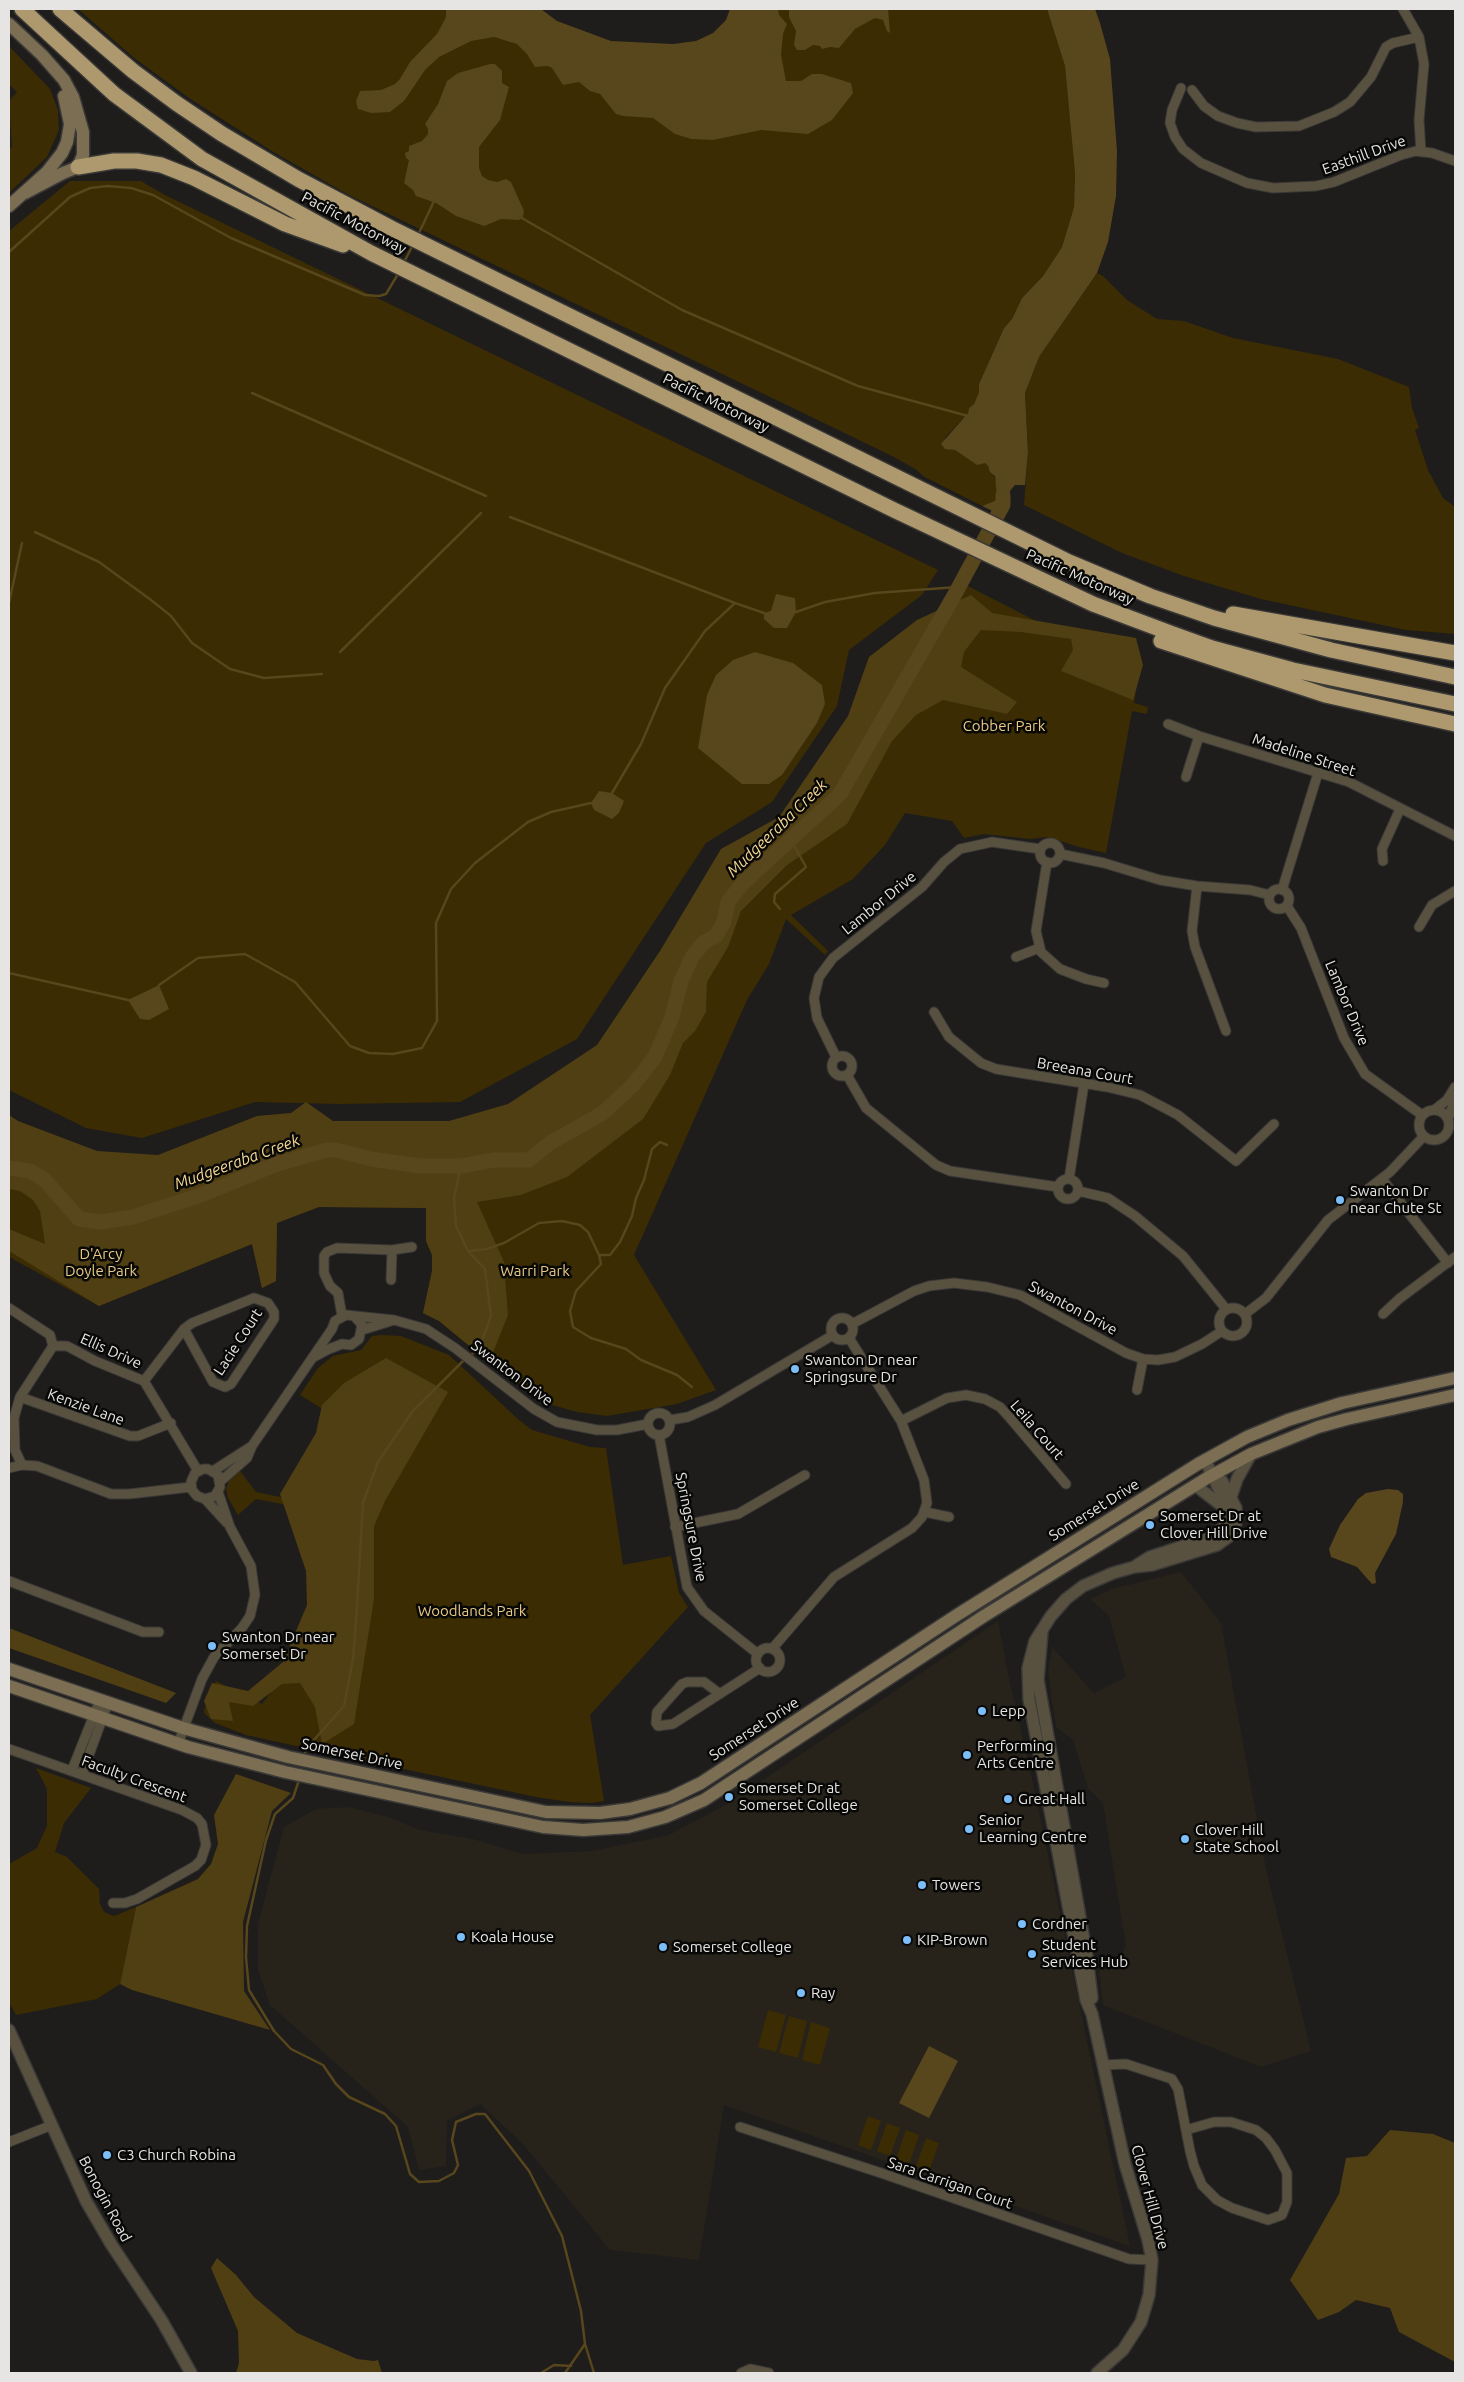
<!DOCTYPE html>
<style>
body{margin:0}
#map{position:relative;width:1464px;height:2382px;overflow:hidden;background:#1e1d1b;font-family:Ubuntu,sans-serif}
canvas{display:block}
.frame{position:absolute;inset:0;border:10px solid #e6e5e3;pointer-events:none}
</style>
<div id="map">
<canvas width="1464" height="2382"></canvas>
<div class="frame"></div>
</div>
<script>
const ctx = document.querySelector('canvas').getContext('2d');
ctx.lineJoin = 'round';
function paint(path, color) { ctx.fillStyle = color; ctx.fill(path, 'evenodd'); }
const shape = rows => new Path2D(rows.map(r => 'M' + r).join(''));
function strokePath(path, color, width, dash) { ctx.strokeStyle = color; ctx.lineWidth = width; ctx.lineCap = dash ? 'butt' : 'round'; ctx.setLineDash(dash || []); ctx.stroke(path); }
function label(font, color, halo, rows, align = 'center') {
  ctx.font = font + ' Ubuntu,sans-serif'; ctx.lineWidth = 5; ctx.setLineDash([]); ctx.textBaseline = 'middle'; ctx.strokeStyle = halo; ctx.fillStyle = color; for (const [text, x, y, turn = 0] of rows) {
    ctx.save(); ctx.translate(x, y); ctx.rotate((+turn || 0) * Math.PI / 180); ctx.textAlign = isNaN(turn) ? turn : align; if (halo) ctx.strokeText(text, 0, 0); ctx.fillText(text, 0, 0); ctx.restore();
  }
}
const built = shape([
 [1181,1572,1221,1623,1267,1874,1311,2051,1261,2067,1103,2005,1099,1970,1117,1960,1126,1947,1103,1803,1088,1788,1073,1740,1056,1727,1052,1702,1048,1670,1052,1647,1094,1693,1126,1677,1109,1616,1090,1599,1112,1589],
 [998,1621,1010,1683,1028,1760,1130,2246,724,2105,699,2260,610,2250,523,2144,480,2104,447,2121,446,2166,419,2170,408,2127,270,2005,258,1970,258,1924,284,1827,316,1809,349,1807,388,1817,420,1830,473,1839,523,1854,592,1851,669,1835,729,1803]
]);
const green = shape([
 [78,9,501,9,665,81,746,9,1047,9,1065,66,1075,174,1074,207,1062,247,1043,276,1022,298,1012,319,1004,328,979,384,979,392,974,404,969,408,968,413,945,438,947,448,955,450,975,463,985,463,993,472,997,487,996,501,982,506,923,476,917,470,894,457,793,408,349,195,275,153,189,98,133,57],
 [9,46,50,89,58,110,59,130,47,157,9,193,9,148,12,147,9,101,17,92,9,84],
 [70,181,141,181,165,195,938,570,922,595,849,650,837,706,772,802,706,843,577,1039,460,1102,339,1104,255,1102,142,1138,86,1128,9,1090,9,231],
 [1097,273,1103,276,1127,300,1157,319,1184,321,1233,338,1338,359,1409,387,1412,408,1419,428,1415,430,1428,470,1443,498,1455,507,1455,634,1406,630,1261,599,1184,576,1122,553,1024,505,1028,453,1025,393,1039,357],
 [960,582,1077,642,1140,667,1134,703,1148,707,1147,714,1132,711,1106,853,1079,847,1048,837,1030,839,984,834,964,838,952,821,905,813,885,845,853,879,791,915,828,951,825,955,786,919,769,964,747,1000,634,1255,716,1390,677,1404,607,1416,577,1412,542,1402,488,1362,439,1321,423,1313,432,1271,432,1255,426,1241,426,1208,319,1207,277,1222,276,1281,262,1288,252,1244,99,1306,9,1257,9,1168,461,1166,681,981,840,794],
 [382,1335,401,1336,449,1355,519,1420,532,1430,590,1447,606,1448,623,1565,671,1556,679,1593,688,1607,590,1715,604,1801,591,1803,569,1802,536,1797,333,1754,246,1735,215,1723,205,1714,204,1710,216,1681,262,1704,289,1668,308,1625,314,1568,287,1505,256,1499,238,1515,228,1498,226,1489,229,1481,240,1471,256,1492,285,1498,329,1413,300,1395,318,1368,333,1356,361,1350,372,1336],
 [36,1768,91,1788,64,1823,55,1852,67,1857,99,1889,100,1904,104,1912,114,1916,136,1907,120,1984,97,1999,16,2015,9,2002,9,1864,37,1848,47,1826,47,1789],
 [768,2010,786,2015,776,2052,758,2047],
 [789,2016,807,2021,798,2058,779,2053],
 [811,2022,830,2028,820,2065,802,2060],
 [868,2116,881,2121,871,2150,858,2145],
 [887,2123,900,2128,890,2156,877,2151],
 [906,2130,919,2135,909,2164,896,2159],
 [926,2138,939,2143,929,2171,916,2166]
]);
const forest = shape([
 [971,595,992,613,1136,638,1143,665,1133,700,1061,671,1073,650,1071,639,1021,632,981,630,964,652,961,667,1017,702,1007,714,943,700,916,715,892,741,847,824,787,865,741,911,728,947,707,982,706,1012,695,1031,683,1043,670,1075,643,1119,567,1177,521,1195,477,1202,504,1262,508,1315,489,1362,439,1321,423,1313,432,1271,432,1255,426,1241,426,1208,319,1207,277,1223,276,1281,262,1288,252,1244,99,1306,9,1251,9,1229,45,1244,40,1211,33,1200,20,1191,9,1189,9,1115,18,1121,97,1151,158,1155,257,1116,291,1113,306,1102,333,1121,449,1121,508,1104,597,1045,660,951,721,849,779,817,848,716,869,657,917,620],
 [386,1358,448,1392,385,1501,374,1526,374,1599,354,1724,322,1744,315,1707,300,1683,282,1684,253,1706,229,1702,233,1721,211,1719,204,1701,212,1683,248,1691,283,1662,307,1605,306,1571,280,1494,316,1433,322,1405,344,1383],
 [9,1628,176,1693,166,1703,9,1648],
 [236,1774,291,1793,272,1811,243,1922,244,1991,270,2030,132,1990,120,1984,136,1907,198,1879,211,1864,218,1844,214,1815],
 [1390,2130,1433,2134,1455,2143,1455,2362,1399,2332,1390,2308,1356,2300,1339,2312,1318,2320,1290,2280,1339,2194,1346,2158,1367,2156],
 [217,2258,236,2275,254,2297,297,2333,357,2359,374,2361,378,2360,382,2373,236,2373,239,2363,238,2331,211,2268]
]);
const water = shape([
 [446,9,541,9,557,21,611,41,673,44,696,41,713,33,726,20,730,9,778,9,779,15,787,24,783,34,781,55,786,81,801,81,812,74,822,74,851,83,853,93,832,120,808,134,761,130,713,140,691,139,675,134,653,118,623,116,616,114,600,94,590,91,579,82,563,85,552,68,548,66,535,67,527,54,517,44,494,37,471,41,439,57,425,70,404,101,390,112,371,113,358,109,356,101,360,91,381,90,395,84,400,79,410,62,437,34,446,17],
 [789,9,888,9,890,33,887,31,883,20,875,18,855,29,839,48,830,47,822,49,820,46,813,45,805,50,797,50,794,45,796,31,789,17],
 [1047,9,1095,9,1100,23,1110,59,1117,151,1116,196,1108,242,1097,273,1039,357,1025,393,1028,453,1025,485,1015,485,1010,491,1009,509,1003,516,982,506,995,501,997,498,995,476,990,472,988,466,985,463,977,465,955,450,945,449,941,444,968,413,969,408,974,404,979,392,979,384,1004,328,1012,319,1022,298,1043,276,1062,247,1074,207,1075,174,1065,66],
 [490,64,495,64,502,71,502,83,509,87,500,120,479,147,479,168,482,176,488,180,497,182,506,179,511,182,524,211,523,217,519,220,501,219,484,226,456,216,436,203,416,196,413,190,404,183,409,160,406,158,405,153,409,151,409,146,422,141,428,134,428,129,425,124,438,104,447,81,458,73],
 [776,594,795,598,796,612,787,628,774,628,764,619,764,613,771,611],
 [755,652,793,663,822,685,825,704,817,723,782,775,769,784,742,784,698,748,707,695,716,675,733,660],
 [599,791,612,793,624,801,619,813,612,819,594,810,591,803],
 [159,985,169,1009,149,1020,140,1019,128,1000],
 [1388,1489,1398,1490,1403,1494,1403,1502,1396,1534,1375,1573,1376,1583,1372,1584,1357,1567,1331,1557,1329,1549,1340,1525,1358,1499,1366,1493],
 [929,2046,958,2061,929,2118,899,2103]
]);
const stream = shape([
 [520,217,682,310,858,386,968,416],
 [418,235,435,199],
 [9,252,70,197,90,188,108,186,131,188,153,195,231,238,365,295,379,296,386,294,398,274],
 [403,264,413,245],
 [252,393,486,496],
 [510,517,735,603],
 [35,532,99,562,151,600,171,616,192,643,230,669,264,678,322,674],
 [9,603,22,543],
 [796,612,825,602,875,593,958,587],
 [340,652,481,513],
 [612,793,641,744,665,688,705,631,735,603,764,613],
 [780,909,774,902,775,894,806,867,791,840],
 [9,973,128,1000],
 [159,985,198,958,245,954,295,982,350,1046,369,1053,393,1054,422,1048,437,1021,436,923,451,889,475,863,528,822,551,812,591,803],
 [461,1166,454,1198,456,1226,468,1251,485,1269,491,1316,480,1346,470,1356],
 [468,1251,487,1249,504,1243,539,1223,562,1221,580,1225,588,1232,599,1255,601,1264,576,1291,570,1311,573,1327,591,1338,626,1349,641,1360,677,1375,692,1387],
 [599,1255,610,1255,620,1242,632,1216,636,1198,644,1180,652,1149,660,1142,667,1145],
 [304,1757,306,1749,344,1706,353,1659,357,1607,363,1503,378,1462,412,1412,465,1359],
 [299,1780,293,1798,275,1814,266,1840,247,1926,246,1957,249,1990,274,2031,291,2049,323,2065,336,2084,349,2097,385,2114,396,2126,410,2174,419,2182,439,2181,454,2173,458,2165,452,2140,456,2122,476,2114,485,2114,529,2171,562,2236,581,2311,585,2344,594,2373],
 [541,2373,554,2365,571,2366],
 [565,2373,585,2344]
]);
const river = shape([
 [9,1168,30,1171,45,1180,79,1219,101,1222,133,1217,201,1195,277,1164,327,1150,336,1150,371,1159,420,1166,461,1166,494,1160,529,1160,550,1143,603,1113,633,1085,655,1057,672,1017,681,981,692,957,704,942,716,936,724,922,728,902,742,884,840,794,955,594,1003,505,1003,495]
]);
const minor = shape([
 [1403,9,1419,37],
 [1181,88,1172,110,1170,123,1175,137,1183,149,1201,163,1247,183,1273,188,1316,186,1334,182,1401,155,1416,151,1432,153,1455,161],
 [1192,90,1204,106,1218,116,1237,123,1256,127,1299,126,1334,112,1350,102,1371,77,1386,47,1393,43,1419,37,1424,64,1419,120,1421,152],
 [1168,724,1199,736,1349,782,1455,836],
 [1186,777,1199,736],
 '1040 853a10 10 0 1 1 20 0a10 10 0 1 1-20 0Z',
 [1060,854,1104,863,1160,880,1197,886,1250,890,1270,895],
 [1383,861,1382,849,1400,809],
 [1047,862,1036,931,1041,952,1060,969,1086,979,1104,983],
 [1197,886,1192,931,1195,947,1226,1031],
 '1269 899a10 10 0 1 1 20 0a10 10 0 1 1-20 0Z',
 [1282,890,1318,773],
 [1287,906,1301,928,1344,1038,1365,1074,1422,1115],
 [1419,927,1432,905,1455,891],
 [1016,957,1039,948],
 [934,1012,949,1037,981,1063,996,1069,1107,1087,1140,1095,1178,1115,1236,1161,1274,1124],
 '832 1066a10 10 0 1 1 20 0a10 10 0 1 1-20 0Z',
 [836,1057,817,1018,814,998,819,977,833,958,922,887,944,862,960,849,992,842,1040,849],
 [847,1075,866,1108,936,1165,950,1171,1058,1187],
 [1434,1110,1447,1100,1455,1087],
 '1419 1125a15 15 0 1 1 30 0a15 15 0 1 1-30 0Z',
 [1448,1119,1455,1100],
 '1058 1189a10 10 0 1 1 20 0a10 10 0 1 1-20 0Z',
 [1069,1179,1084,1084],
 [1382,1179,1448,1263],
 [1078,1191,1108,1198,1135,1216,1183,1256,1226,1309],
 [391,1280,392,1250],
 '1219 1322a14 14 0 1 1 28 0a14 14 0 1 1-28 0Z',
 [9,1308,50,1335,53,1346],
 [1245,1314,1266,1298,1328,1220,1390,1172,1424,1136],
 [1383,1314,1399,1299,1455,1257],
 [342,1316,338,1293,330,1286,324,1273,324,1256,327,1252,337,1248,392,1250,412,1247],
 '831 1329a11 11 0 1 1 22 0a11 11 0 1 1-22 0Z',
 [852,1324,914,1291,929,1286,954,1283,987,1287,1020,1295,1126,1353,1143,1359,1158,1360,1175,1357,1202,1344,1222,1331],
 [362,1330,391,1321],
 [53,1346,67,1346,95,1361,144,1381,198,1471],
 [312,1358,329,1349,342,1344,351,1345,359,1339,362,1325,355,1317],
 [144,1381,184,1329,192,1323,254,1298,268,1303,274,1312,274,1319,231,1384,225,1387,213,1382,184,1329],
 [1137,1390,1143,1359],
 [20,1397,130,1436,138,1436,171,1423],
 '648 1424a11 11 0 1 1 22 0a11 11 0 1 1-22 0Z',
 [670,1420,688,1417,715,1405,833,1335],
 [901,1421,947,1398,966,1395,985,1399,1000,1407,1010,1418,1066,1484],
 [659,1435,687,1587,704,1611,758,1654],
 [22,1465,15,1450,14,1418,20,1397,53,1346],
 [9,1468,22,1465,37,1466,111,1494,129,1494,191,1487],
 [213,1471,252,1446],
 [221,1481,247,1458,252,1446,332,1329,335,1321,346,1315,394,1320,426,1329,455,1348,534,1409,557,1422,597,1430,617,1430,648,1424],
 [205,1499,215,1496,220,1487,218,1475,208,1469,203,1469,195,1473,191,1482,192,1490,197,1496,205,1499,227,1523],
 [925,1512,949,1517],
 [675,1527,738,1514,805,1475],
 [9,1581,143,1632,159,1632],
 '756 1660a12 12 0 1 1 24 0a12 12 0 1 1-24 0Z',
 [772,1649,834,1577,912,1528,922,1517,927,1503,924,1480,901,1421,849,1338],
 [720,1694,704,1682,687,1682,682,1684,657,1712,656,1723,658,1726,673,1724,760,1668],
 [178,1744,202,1679,214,1657,242,1628,250,1616,255,1595,251,1566,230,1527,218,1492],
 [9,1749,182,1810,197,1818,202,1824,206,1845,201,1860,195,1866,137,1899,125,1903,113,1903],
 [72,1770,100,1700],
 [82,1774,108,1703],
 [1103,2065,1126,2064,1172,2079,1178,2089,1190,2151,1194,2166,1202,2185,1217,2200,1232,2208,1268,2220,1282,2215,1287,2202,1287,2173,1275,2150,1266,2138,1256,2130,1231,2122,1214,2122,1186,2130],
 [740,2127,881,2173,1129,2259,1152,2260],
 [9,2142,52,2125],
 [741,2373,750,2369,769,2373]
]);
const tertiary = shape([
 [1195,1485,1226,1509],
 [1231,1497,1237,1479,1251,1454],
 [1137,1565,1150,1557,1208,1538,1223,1528,1227,1517,1226,1504,1205,1460],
 [1042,1632,1038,1680,1087,1957,1092,1998],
 [9,2030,86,2201,111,2244,162,2321,191,2373],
 [1097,2373,1123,2350,1141,2322,1149,2295,1152,2260,1148,2240,1125,2164,1092,2014,1086,2000,1029,1699,1028,1668,1035,1641,1051,1616,1066,1599,1083,1586,1113,1573,1134,1567,1152,1565,1217,1545,1228,1537,1236,1523,1236,1508,1222,1481,1213,1474]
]);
const secondary = shape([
 [9,24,42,55,64,80,73,97,83,132,83,155,78,167,63,173,25,193],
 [9,206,47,172,62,153,67,142,70,124,64,96],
 [9,1669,183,1728,288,1757,546,1812,600,1813,630,1809,670,1798,701,1783,957,1615,1198,1464,1247,1437,1288,1420,1342,1403,1455,1378],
 [9,1686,188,1747,285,1772,543,1827,583,1830,628,1827,665,1817,704,1800,984,1616,1207,1478,1251,1454,1318,1427,1347,1419,1455,1395]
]);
const motorway = shape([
 [22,9,114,94,202,159,371,253,896,511,1093,604,1173,634,1212,648,1293,670,1455,704],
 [60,9,133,71,176,103,222,134,298,179,391,228,1069,562,1150,596,1214,618,1331,650,1455,677],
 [78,167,114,161,137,161,161,165,194,178,285,224,343,245],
 [1233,614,1455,653],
 [1161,641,1325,695,1455,724]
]);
const markers = [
 [1340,1200,5,"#7bbef8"],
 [795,1369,5,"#7bbef8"],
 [1150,1525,5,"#7bbef8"],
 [212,1646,5,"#7bbef8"],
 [982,1711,5,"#7bbef8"],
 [967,1755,5,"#7bbef8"],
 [729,1797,5,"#7bbef8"],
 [1008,1799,5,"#7bbef8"],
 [969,1829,5,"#7bbef8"],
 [1185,1839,5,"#7bbef8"],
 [922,1885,5,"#7bbef8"],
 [1022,1924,5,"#7bbef8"],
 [461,1937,5,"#7bbef8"],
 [907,1940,5,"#7bbef8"],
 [663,1947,5,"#7bbef8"],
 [1032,1954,5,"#7bbef8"],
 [801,1993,5,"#7bbef8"],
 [107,2155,5,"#7bbef8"]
];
const streetNames = [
 ["Easthill Drive",1364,155,-20],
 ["Pacific Motorway",354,223,28],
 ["Pacific Motorway",716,403,26],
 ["Pacific Motorway",1080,577,24],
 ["Madeline Street",1304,755,18],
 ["Lambor Drive",879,903,-39],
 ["Lambor Drive",1347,1003,67],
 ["Breeana Court",1085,1071,10],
 ["Swanton Drive",1073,1308,28],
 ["Lacie Court",238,1342,-57],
 ["Ellis Drive",111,1351,24],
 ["Swanton Drive",512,1373,37],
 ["Kenzie Lane",86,1407,20],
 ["Leila Court",1037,1430,49],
 ["Somerset Drive",1094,1510,-32],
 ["Springsure Drive",691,1527,79],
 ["Somerset Drive",754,1729,-33],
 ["Somerset Drive",352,1754,12],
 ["Faculty Crescent",134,1779,20],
 ["Sara Carrigan Court",950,2183,19],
 ["Clover Hill Drive",1150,2197,75],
 ["Bonogin Road",105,2199,62]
];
const parkNames = [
 ["Cobber Park",1004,726],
 ["D'Arcy",101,1254],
 ["Doyle Park",101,1271],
 ["Warri Park",535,1271],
 ["Woodlands Park",472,1611]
];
const poiNames = [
 ["Swanton Dr",1350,1191],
 ["near Chute St",1350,1208],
 ["Swanton Dr near",805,1360],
 ["Springsure Dr",805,1377],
 ["Somerset Dr at",1160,1516],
 ["Clover Hill Drive",1160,1533],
 ["Swanton Dr near",222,1637],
 ["Somerset Dr",222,1654],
 ["Lepp",992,1711],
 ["Performing",977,1746],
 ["Arts Centre",977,1763],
 ["Somerset Dr at",739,1788],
 ["Somerset College",739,1805],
 ["Great Hall",1018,1799],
 ["Senior",979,1820],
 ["Learning Centre",979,1837],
 ["Clover Hill",1195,1830],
 ["State School",1195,1847],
 ["Towers",932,1885],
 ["Cordner",1032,1924],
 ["Koala House",471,1937],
 ["KIP-Brown",917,1940],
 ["Student",1042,1945],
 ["Services Hub",1042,1962],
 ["Somerset College",673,1947],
 ["Ray",811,1993],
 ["C3 Church Robina",117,2155]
];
const waterNames = [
 ["Mudgeeraba Creek",777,828,-44],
 ["Mudgeeraba Creek",237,1162,-20]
];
paint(built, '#27231b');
paint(green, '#3b2c03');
paint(forest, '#513f14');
paint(water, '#58461c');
strokePath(stream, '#58461c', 2.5);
strokePath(river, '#58461c', 15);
strokePath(minor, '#3a3937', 11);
strokePath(tertiary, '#3a3937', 14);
strokePath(secondary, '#3a3937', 15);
strokePath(motorway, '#3a3937', 18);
strokePath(minor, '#595140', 9);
strokePath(tertiary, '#595140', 11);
strokePath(secondary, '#7b6e53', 12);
strokePath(motorway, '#ad996d', 15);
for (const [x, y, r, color] of markers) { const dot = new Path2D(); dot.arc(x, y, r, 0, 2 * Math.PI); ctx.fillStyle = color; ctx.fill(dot); strokePath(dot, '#080807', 2); }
label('15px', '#e6e5e3', '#080807', streetNames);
label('15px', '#e9ca85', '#080807', parkNames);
label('15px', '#e6e5e3', '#080807', poiNames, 'left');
label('italic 16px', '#f6d792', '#080807', waterNames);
</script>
